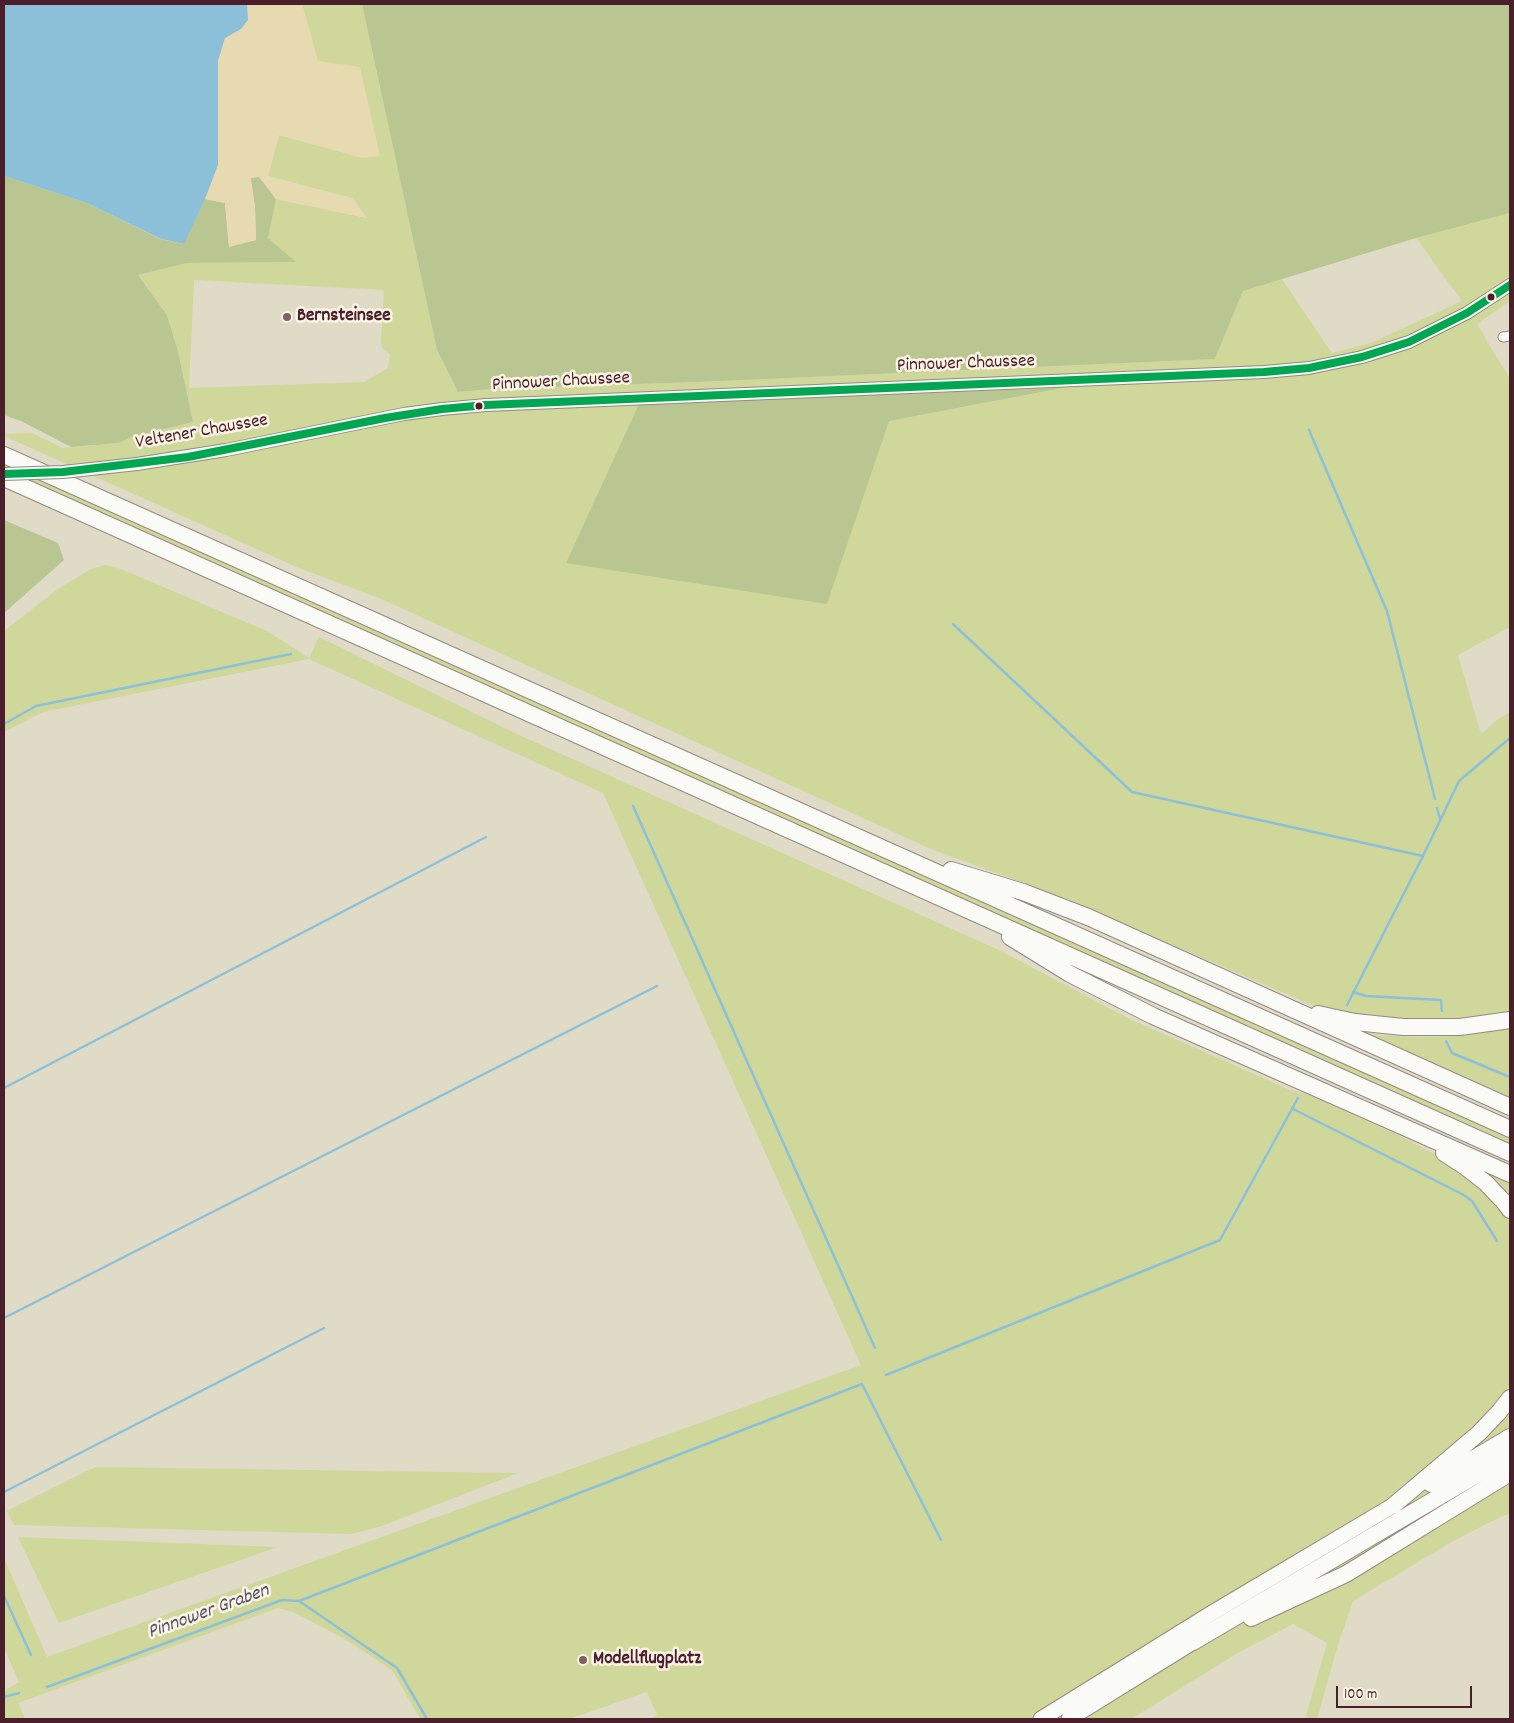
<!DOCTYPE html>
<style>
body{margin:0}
#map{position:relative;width:1514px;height:1723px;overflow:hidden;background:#dfdbc7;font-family:Dekko,sans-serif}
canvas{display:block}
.frame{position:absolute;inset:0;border:5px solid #4a1f2b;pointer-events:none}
.scale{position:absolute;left:1336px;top:1686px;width:136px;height:22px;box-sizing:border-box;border:2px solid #4a1f2b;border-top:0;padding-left:6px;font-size:15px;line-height:18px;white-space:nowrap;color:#4a1f2b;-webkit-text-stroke:4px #fcf5e5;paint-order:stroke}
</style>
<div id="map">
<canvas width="1514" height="1723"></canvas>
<div class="frame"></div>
<div class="scale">100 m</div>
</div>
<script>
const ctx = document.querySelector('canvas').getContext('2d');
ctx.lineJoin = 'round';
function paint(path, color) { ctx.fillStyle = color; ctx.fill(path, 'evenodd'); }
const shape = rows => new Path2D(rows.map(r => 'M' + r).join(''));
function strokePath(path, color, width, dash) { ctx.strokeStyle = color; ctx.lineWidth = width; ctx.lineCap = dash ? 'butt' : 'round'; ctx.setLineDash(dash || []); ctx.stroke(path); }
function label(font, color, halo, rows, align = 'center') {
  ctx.font = font + ' Dekko,sans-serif'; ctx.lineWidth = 5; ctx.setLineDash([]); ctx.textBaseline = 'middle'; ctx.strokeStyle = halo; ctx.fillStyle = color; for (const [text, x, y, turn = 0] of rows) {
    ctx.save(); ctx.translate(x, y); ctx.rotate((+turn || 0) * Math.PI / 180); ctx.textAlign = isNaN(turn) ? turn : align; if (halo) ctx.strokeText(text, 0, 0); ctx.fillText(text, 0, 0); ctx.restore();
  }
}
const green = shape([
 [302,4,362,4,437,350,458,392,491,389,698,382,1215,359,1243,291,1282,279,1332,353,1371,343,1462,301,1416,238,1510,213,1510,301,1477,324,1510,379,1510,627,1458,655,1481,734,1497,720,1510,712,1510,1011,1443,1021,1397,1021,1330,1013,1067,899,931,849,379,598,299,568,4,436,4,434,32,433,63,448,119,443,132,437,193,422,178,351,167,315,138,275,187,263,295,262,268,238,276,199,367,218,352,198,268,176,279,135,363,158,350,140,318,61],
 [194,280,384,290,381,343,382,348,390,354,388,368,364,382,189,388],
 [1059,389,889,421,639,404],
 [4,464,1510,1137,1510,1143,4,470],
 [105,565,121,569,269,632,309,658,319,637,519,735,999,950,1130,1019,1290,1090,1307,1094,1398,1135,1442,1158,1459,1169,1503,1209,1510,1221,1510,1386,1498,1404,1481,1423,1431,1466,1395,1490,1459,1456,1510,1407,1510,1513,1486,1524,1448,1544,1353,1601,1337,1648,1317,1719,1305,1719,1327,1643,1293,1624,1236,1654,1131,1719,649,1719,657,1715,647,1692,569,1719,420,1719,392,1670,343,1638,293,1612,278,1608,18,1703,25,1719,4,1719,4,1691,19,1682,4,1648,4,1558,47,1657,861,1365,603,793,309,659,43,712,4,732,4,631,58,589,91,569],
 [1510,1027,1510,1102,1348,1030,1381,1035,1414,1037,1449,1036],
 [1463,1157,1510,1178,1510,1201],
 [95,1467,96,1467,518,1473,382,1526,351,1534,14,1525,7,1511],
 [18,1537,278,1547,59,1623]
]);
const forest = shape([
 [362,4,1510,4,1510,213,1416,238,1243,291,1215,359,698,382,491,389,458,392,437,350],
 [4,176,87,203,160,239,183,244,205,199,225,203,229,246,256,240,255,207,250,178,259,176,276,199,268,238,296,262,187,263,138,275,167,315,178,351,193,422,132,437,119,443,71,447,21,421,4,415],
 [1063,388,889,421,827,604,566,563,639,404],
 [4,520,58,543,64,560,4,613]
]);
const sand = shape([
 [247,4,302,4,318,61,360,67,380,156,363,158,279,135,268,176,352,199,367,218,276,199,259,177,251,178,255,207,256,240,229,247,225,203,205,199,218,165,218,61,225,38,241,29,248,20]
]);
const water = shape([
 [4,4,247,4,248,20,241,29,225,38,218,61,218,165,205,199,184,244,161,239,87,203,4,176]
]);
const stream = shape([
 [1309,430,1387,611,1435,799],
 [953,624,1132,792,1423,856],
 [4,724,36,706,291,654],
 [633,806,875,1348],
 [1437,808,1440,819],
 [1353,992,1366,996,1441,1000,1442,1011],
 [1347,1005,1423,856,1459,781,1510,738],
 [1446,1041,1452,1053,1510,1077],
 [4,1088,486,837],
 [1293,1109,1464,1195,1472,1201,1497,1241],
 [4,1318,657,986],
 [886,1375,1220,1240,1298,1098],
 [4,1492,324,1328],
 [4,1596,31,1655],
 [299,1601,862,1384,941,1540],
 [47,1687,282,1600,299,1601,397,1668,427,1719],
 [4,1697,19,1693]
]);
const minor = shape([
 [1503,337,1510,336]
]);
const secondary = shape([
 [137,464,226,450,404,414,442,409,486,405,1264,372,1309,368,1362,357,1409,342,1467,313,1510,285]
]);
const trunk = shape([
 [1041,1719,1212,1613,1394,1505],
 [1069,1719,1193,1642]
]);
const motorway = shape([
 [4,455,1510,1129],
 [4,478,1510,1153],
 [951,870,1023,892,1088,917,1510,1107],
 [1010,937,1070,974,1153,1016,1510,1174],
 [1318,1014,1355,1022,1403,1027,1460,1027,1510,1020],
 [1444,1153,1464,1166,1486,1183,1504,1202,1510,1210],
 [1431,1484,1510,1437],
 [1394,1505,1479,1433,1499,1412,1510,1398],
 [1251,1618,1346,1574,1510,1473],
 [1193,1642,1510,1455]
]);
const secondaryBridge = shape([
 [4,474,63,472,137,464]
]);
const bus1 = shape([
 [4,474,63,472,188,457,385,418,442,409,486,405,1264,372,1309,368,1362,357,1409,342,1467,313,1510,285]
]);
const markers = [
 [1491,297,4.5,"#4a1f2b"],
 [287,317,5,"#7e6162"],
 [479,406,4.5,"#4a1f2b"],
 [583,1660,5,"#7e6162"]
];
const poiNames = [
 ["Bernsteinsee",297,317],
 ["Modellflugplatz",593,1660]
];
const streetNames = [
 ["Pinnower Chaussee",966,365,-2],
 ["Pinnower Chaussee",561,383,-3],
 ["Veltener Chaussee",202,433,-10]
];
const waterNames = [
 ["Pinnower Graben",209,1613,-20]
];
paint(green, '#d0d79a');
paint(forest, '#b9c692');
paint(sand, '#e7dab0');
paint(water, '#8cc0d9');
strokePath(stream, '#8cc0d9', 2.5);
strokePath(minor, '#948a82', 11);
strokePath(secondary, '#948a82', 14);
strokePath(trunk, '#948a82', 17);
strokePath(motorway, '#948a82', 18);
strokePath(minor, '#fafaf7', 9);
strokePath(secondary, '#fafaf7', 12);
strokePath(trunk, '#fafaf7', 15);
strokePath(motorway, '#fafaf7', 16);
strokePath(secondaryBridge, '#948a82', 14, []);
strokePath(secondaryBridge, '#fafaf7', 12);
strokePath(bus1, '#00a651', 8);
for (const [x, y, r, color] of markers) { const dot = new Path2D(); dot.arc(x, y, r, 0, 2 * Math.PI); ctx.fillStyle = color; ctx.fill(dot); strokePath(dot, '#fcf5e5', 2); }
label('bold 19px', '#4a1f2b', '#fcf5e5', poiNames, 'left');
label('19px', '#4a1f2b', '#fcf5e5', streetNames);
label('italic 20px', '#54536b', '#fcf5e5', waterNames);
</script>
